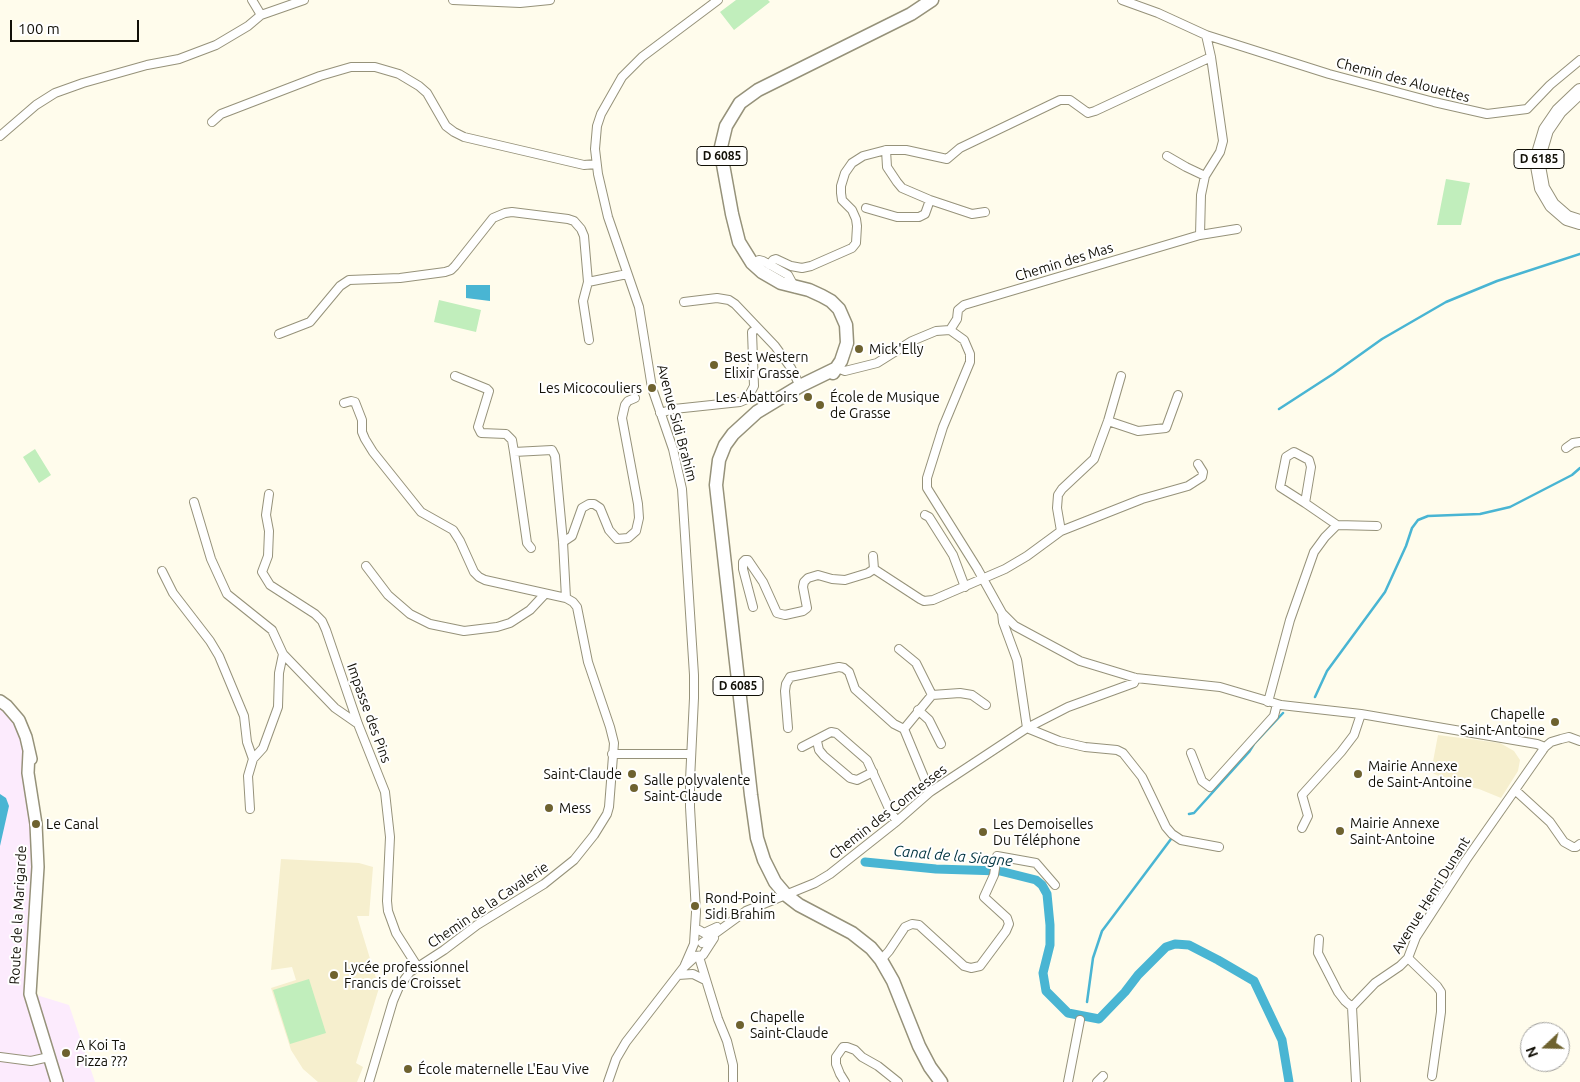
<!DOCTYPE html>
<meta charset="utf-8">
<style>
body{margin:0}
#map{position:relative;width:1580px;height:1082px;overflow:hidden;background:#fffcec;font-family:Ubuntu,sans-serif}
canvas{display:block}
.north{position:absolute;left:1520px;top:1022px;width:50px;height:50px;box-sizing:border-box;background:#fff;border:1px solid #a09f9c;border-radius:50%;rotate:249deg;font-size:14px;font-weight:700;line-height:20px;text-align:center;color:#121007}
.north::after{content:'';display:block;margin:auto;width:18px;height:22px;background:#6e622f;clip-path:polygon(50% 0,100% 100%,50% 72%,0 100%)}
.scale{position:absolute;left:10px;top:20px;width:129px;height:22px;box-sizing:border-box;border:2px solid #121007;border-top:0;padding-left:6px;font-size:15px;line-height:18px;white-space:nowrap;color:#121007;-webkit-text-stroke:4px #fff;paint-order:stroke}
</style>
<div id="map">
<canvas width="1580" height="1082"></canvas>
<div class="north">N</div>
<div class="scale">100 m</div>
</div>
<script>
const ctx = document.querySelector('canvas').getContext('2d');
ctx.lineJoin = 'round';
function paint(path, color) { ctx.fillStyle = color; ctx.fill(path, 'evenodd'); }
const shape = rows => new Path2D(rows.map(r => 'M' + r).join(''));
function strokePath(path, color, width, dash) { ctx.strokeStyle = color; ctx.lineWidth = width; ctx.lineCap = dash ? 'butt' : 'round'; ctx.setLineDash(dash || []); ctx.stroke(path); }
function label(font, color, halo, rows, align = 'center') {
  ctx.font = font + ' Ubuntu,sans-serif'; ctx.lineWidth = 4; ctx.setLineDash([]); ctx.textBaseline = 'middle'; ctx.strokeStyle = halo; ctx.fillStyle = color; for (const [text, x, y, turn = 0] of rows) {
    ctx.save(); ctx.translate(x, y); ctx.rotate((+turn || 0) * Math.PI / 180); ctx.textAlign = isNaN(turn) ? turn : align; if (halo) ctx.strokeText(text, 0, 0); ctx.fillText(text, 0, 0); ctx.restore();
  }
}
const built = shape([
 [1438,735,1500,743,1514,751,1520,760,1518,771,1501,798,1479,789,1466,786,1464,790,1431,772],
 [281,859,359,863,373,867,369,916,357,916,379,988,356,1063,363,1067,357,1082,318,1082,303,1069,291,1050,271,988,296,980,292,967,271,970]
]);
const industrial = shape([
 [0,703,30,742,35,865,30,993,69,1005,95,1082,0,1082]
]);
const green = shape([
 [736,0,768,0,770,2,734,30,720,12],
 [1446,179,1470,183,1461,225,1437,225],
 [439,300,481,310,476,332,434,322],
 [35,449,51,475,39,483,23,457],
 [309,979,326,1033,290,1044,273,990]
]);
const water = shape([
 [466,285,490,285,490,301,466,298],
 [0,794,6,798,9,806,0,846]
]);
const stream = shape([
 [1279,409,1333,374,1382,339,1446,302,1497,281,1580,254],
 [1315,697,1327,671,1385,592,1406,546,1412,528,1418,520,1428,516,1480,514,1510,507,1572,475,1580,468],
 [1189,814,1194,813,1249,752,1254,744,1283,713],
 [1087,1002,1093,958,1102,931,1171,839]
]);
const canal = shape([
 [865,862,936,869,1000,871,1036,880,1042,885,1047,894,1050,925,1050,945,1043,973,1046,991,1068,1013,1099,1019,1125,992,1138,975,1166,947,1175,944,1189,945,1218,960,1254,981,1282,1040,1289,1082]
]);
const minor = shape([
 [252,0,261,15],
 [453,0,520,3,550,0],
 [1122,0,1158,13,1206,35,1329,74,1434,102,1487,114,1527,109,1550,85,1580,60],
 [212,122,221,114,320,76,351,67,375,67,399,74,419,86,427,93,446,126,454,132,464,137,584,165,596,164],
 [0,136,36,105,55,93,83,83,147,65,179,59,216,45,248,26,261,15,304,0],
 [1167,156,1186,167,1205,176],
 [866,208,897,217,919,217,925,214,930,200],
 [985,212,972,214,930,200,902,188,897,182,887,167,886,150,906,150,947,159,960,148,1060,100,1070,100,1088,113,1095,111,1211,57],
 [1200,235,1237,229],
 [752,263,759,260,763,261,788,275,795,288],
 [769,265,773,260,776,259,791,266,802,268,811,266,852,248,856,243,857,226,856,219,852,210,842,200,841,193,841,186,845,173,852,163,863,156,886,150],
 [588,282,627,274],
 [684,302,717,298,729,300,735,304,775,346,791,368,800,386],
 [950,330,957,319,958,310,964,305,1200,235,1201,195,1205,176,1220,152,1223,141,1211,57,1206,35],
 [279,334,310,322,340,286,349,280,400,278,445,272,451,270,455,266,493,218,505,213,512,212,568,219,574,221,581,229,584,236,588,282,583,301,589,340],
 [837,368,845,371,877,363,912,341,936,331,950,330,964,340,970,354,970,362,943,427,927,478,927,488,977,568,1002,613,1015,626,1080,661,1136,678,1220,687,1281,705,1361,714,1537,744,1545,747],
 [455,376,487,389,489,391,478,427,481,433,506,434,512,440,514,452,552,450,555,456,563,542,566,598],
 [344,403,351,401,355,402,362,420,362,432,365,439,373,452,421,512,453,530,460,541,474,572,479,577,485,580,566,598,573,602,577,607,588,662,610,727,614,743,609,807,607,814,594,835,574,860,544,884,477,925,444,950,410,972,399,987,393,1001,369,1082],
 [660,413,674,409,740,402,747,399,754,386,752,332,757,328],
 [1108,421,1138,431,1166,428,1178,395],
 [1566,448,1573,443,1580,442],
 [514,452,527,543,531,548],
 [269,494,266,515,269,531,268,556,262,572,270,585,315,614,322,621,326,630,358,724,385,792,390,837,387,901,388,911,396,933,417,966],
 [194,502,211,559,227,594,272,630,283,654,335,708,358,724],
 [1305,503,1280,487,1286,457,1294,452,1309,460,1311,467,1305,503,1337,525],
 [925,515,929,517,953,555,965,587],
 [1061,531,1142,499,1188,486,1202,477,1203,472,1198,464],
 [563,542,572,536,582,508,589,504,594,504,600,508,609,530,617,539,628,538,636,531,639,518,638,504,622,418,625,405,628,401,635,398],
 [366,566,388,595,410,614,430,624,464,631,497,627,510,623,530,610,544,595],
 [874,569,920,599,924,601,933,600,1005,569,1027,556,1061,531,1057,508,1058,495,1062,489,1094,459,1108,421,1121,376],
 [162,571,173,593,210,641,219,656,244,716,247,742,253,759,263,748,278,707,279,673,283,654],
 [753,607,743,569,743,562,745,560,748,560,763,582,777,613,785,615,803,611,807,608,803,587,804,582,808,578,818,575,832,579,845,580,868,573,874,569,873,556],
 [1002,613,1003,622,1017,660,1027,728,1059,741,1085,747,1117,750,1123,753,1142,777,1166,827,1172,834,1181,840,1219,847],
 [899,649,916,663,932,695],
 [1268,702,1290,620,1314,552,1325,537,1337,525,1377,526],
 [918,710,929,720,941,744],
 [788,728,785,691,786,684,790,677,839,667,844,668,849,672,855,689,894,724,904,729,930,792],
 [904,729,932,695,960,693,972,695,986,705],
 [817,741,819,750,824,756,850,778,857,780,873,772],
 [802,747,831,732,836,733,867,760,891,813,897,821],
 [1191,753,1202,781,1210,787,1274,716,1277,704],
 [612,754,691,754],
 [1515,790,1550,822,1564,842,1573,847,1576,847,1580,844],
 [250,809,248,776,253,759],
 [1302,828,1308,816,1302,795,1341,752,1354,735,1361,714],
 [699,930,704,933,717,927],
 [1319,939,1318,953,1338,992,1345,1001,1352,1007],
 [702,943,746,911,815,883,830,874,897,821,930,792,1027,728,1068,707,1134,683,1136,678],
 [696,956,703,955,714,938],
 [699,957,718,1019,727,1041,733,1065,733,1082],
 [1408,958,1437,986,1441,992,1441,1012,1432,1076],
 [881,960,889,951,905,927,912,924,919,925,964,966,971,968,980,966,1006,931,1009,924,1007,918,984,897,994,875,997,856,1036,863,1055,885],
 [684,967,694,944,696,912,690,807,690,780,694,698,694,675,682,489,673,449,652,388,639,307,608,217,598,174,595,149,597,126,601,114,622,77,642,57,718,0],
 [678,975,693,974,705,980],
 [0,1057,31,1061,49,1057],
 [608,1082,616,1059,626,1042,684,967,696,956],
 [845,1082,840,1074,836,1064,836,1057,843,1047,847,1047,855,1050,862,1057,878,1066,898,1082],
 [1068,1082,1080,1020],
 [1097,1082,1103,1076],
 [1356,1082,1352,1007,1375,983,1400,966,1408,958,1416,937,1466,860,1545,747,1551,742,1561,739,1569,737,1580,741]
]);
const secondary = shape([
 [0,701,7,706,19,720,26,737,31,759],
 [29,752,28,773,36,824,38,867,30,994,57,1082]
]);
const primary = shape([
 [837,368,800,386,757,412,733,434,725,445,719,460,716,485,751,795,757,838,764,860,775,882,786,895,799,905,852,933,871,948,881,960,893,981,919,1046,930,1067,941,1082],
 [833,373,841,361,847,343,846,325,839,309,831,301,822,296,809,290,781,283,762,272,752,263,739,242,732,214,722,159,721,147,726,126,740,103,758,90,911,14,932,0]
]);
const trunk = shape([
 [1580,91,1559,111,1546,130,1540,150,1538,166,1542,188,1552,205,1567,218,1580,222]
]);
const markers = [
 [859,349,5,"#6e622f"],
 [714,365,5,"#6e622f"],
 [652,388,5,"#6e622f"],
 [808,397,5,"#6e622f"],
 [820,405,5,"#6e622f"],
 [1555,722,5,"#6e622f"],
 [632,774,5,"#6e622f"],
 [1358,774,5,"#6e622f"],
 [634,788,5,"#6e622f"],
 [549,808,5,"#6e622f"],
 [36,824,5,"#6e622f"],
 [1340,831,5,"#6e622f"],
 [983,832,5,"#6e622f"],
 [695,906,5,"#6e622f"],
 [334,975,5,"#6e622f"],
 [740,1025,5,"#6e622f"],
 [66,1053,5,"#6e622f"],
 [408,1069,5,"#6e622f"]
];
const shields = [
 [722,156,50],
 [1539,159,50],
 [738,686,50]
];
const shieldNames = [
 ["D 6085",722,156],
 ["D 6185",1539,159],
 ["D 6085",738,686]
];
const streetNames = [
 ["Chemin des Alouettes",1403,80,15],
 ["Chemin des Mas",1064,262,-17],
 ["Avenue Sidi Brahim",677,423,75],
 ["Impasse des Pins",369,713,70],
 ["Chemin des Comtesses",888,812,-38],
 ["Avenue Henri Dunant",1431,895,-58],
 ["Chemin de la Cavalerie",488,905,-34],
 ["Route de la Marigarde",18,915,-87]
];
const poiNames = [
 ["Mick'Elly",869,349],
 ["Best Western",724,357],
 ["Elixir Grasse",724,373],
 ["Les Micocouliers",642,388,"right"],
 ["Les Abattoirs",798,397,"right"],
 ["École de Musique",830,397],
 ["de Grasse",830,413],
 ["Chapelle",1545,714,"right"],
 ["Saint-Antoine",1545,730,"right"],
 ["Mairie Annexe",1368,766],
 ["de Saint-Antoine",1368,782],
 ["Saint-Claude",622,774,"right"],
 ["Salle polyvalente",644,780],
 ["Saint-Claude",644,796],
 ["Mess",559,808],
 ["Mairie Annexe",1350,823],
 ["Saint-Antoine",1350,839],
 ["Le Canal",46,824],
 ["Les Demoiselles",993,824],
 ["Du Téléphone",993,840],
 ["Rond-Point",705,898],
 ["Sidi Brahim",705,914],
 ["Lycée professionnel",344,967],
 ["Francis de Croisset",344,983],
 ["Chapelle",750,1017],
 ["Saint-Claude",750,1033],
 ["A Koi Ta",76,1045],
 ["Pizza ???",76,1061],
 ["École maternelle L'Eau Vive",418,1069]
];
const waterNames = [
 ["Canal de la Siagne",953,856,5]
];
paint(built, '#f6efce');
paint(industrial, '#fcebfd');
paint(green, '#c1eebc');
paint(water, '#49b5d3');
strokePath(stream, '#49b5d3', 2.5);
strokePath(canal, '#49b5d3', 9);
strokePath(minor, '#96927a', 10);
strokePath(secondary, '#96927a', 14);
strokePath(primary, '#96927a', 15);
strokePath(trunk, '#96927a', 16);
strokePath(minor, '#fff', 8);
strokePath(secondary, '#fff', 11);
strokePath(primary, '#fff', 12);
strokePath(trunk, '#fff', 14);
for (const [x, y, r, color] of markers) { const dot = new Path2D(); dot.arc(x, y, r, 0, 2 * Math.PI); ctx.fillStyle = color; ctx.fill(dot); strokePath(dot, '#fff', 2); }
for (const [x, y, w] of shields) { const box = new Path2D(); box.roundRect(x - w / 2, y - 9.5, w, 19, 4); ctx.fillStyle = '#fff'; ctx.fill(box); strokePath(box, '#121007', 1); }
label('bold 12px', '#121007', null, shieldNames);
label('14px', '#121007', '#fff', streetNames);
label('14px', '#121007', '#fff', poiNames, 'left');
label('italic 15px', '#003441', '#fff', waterNames);
</script>
